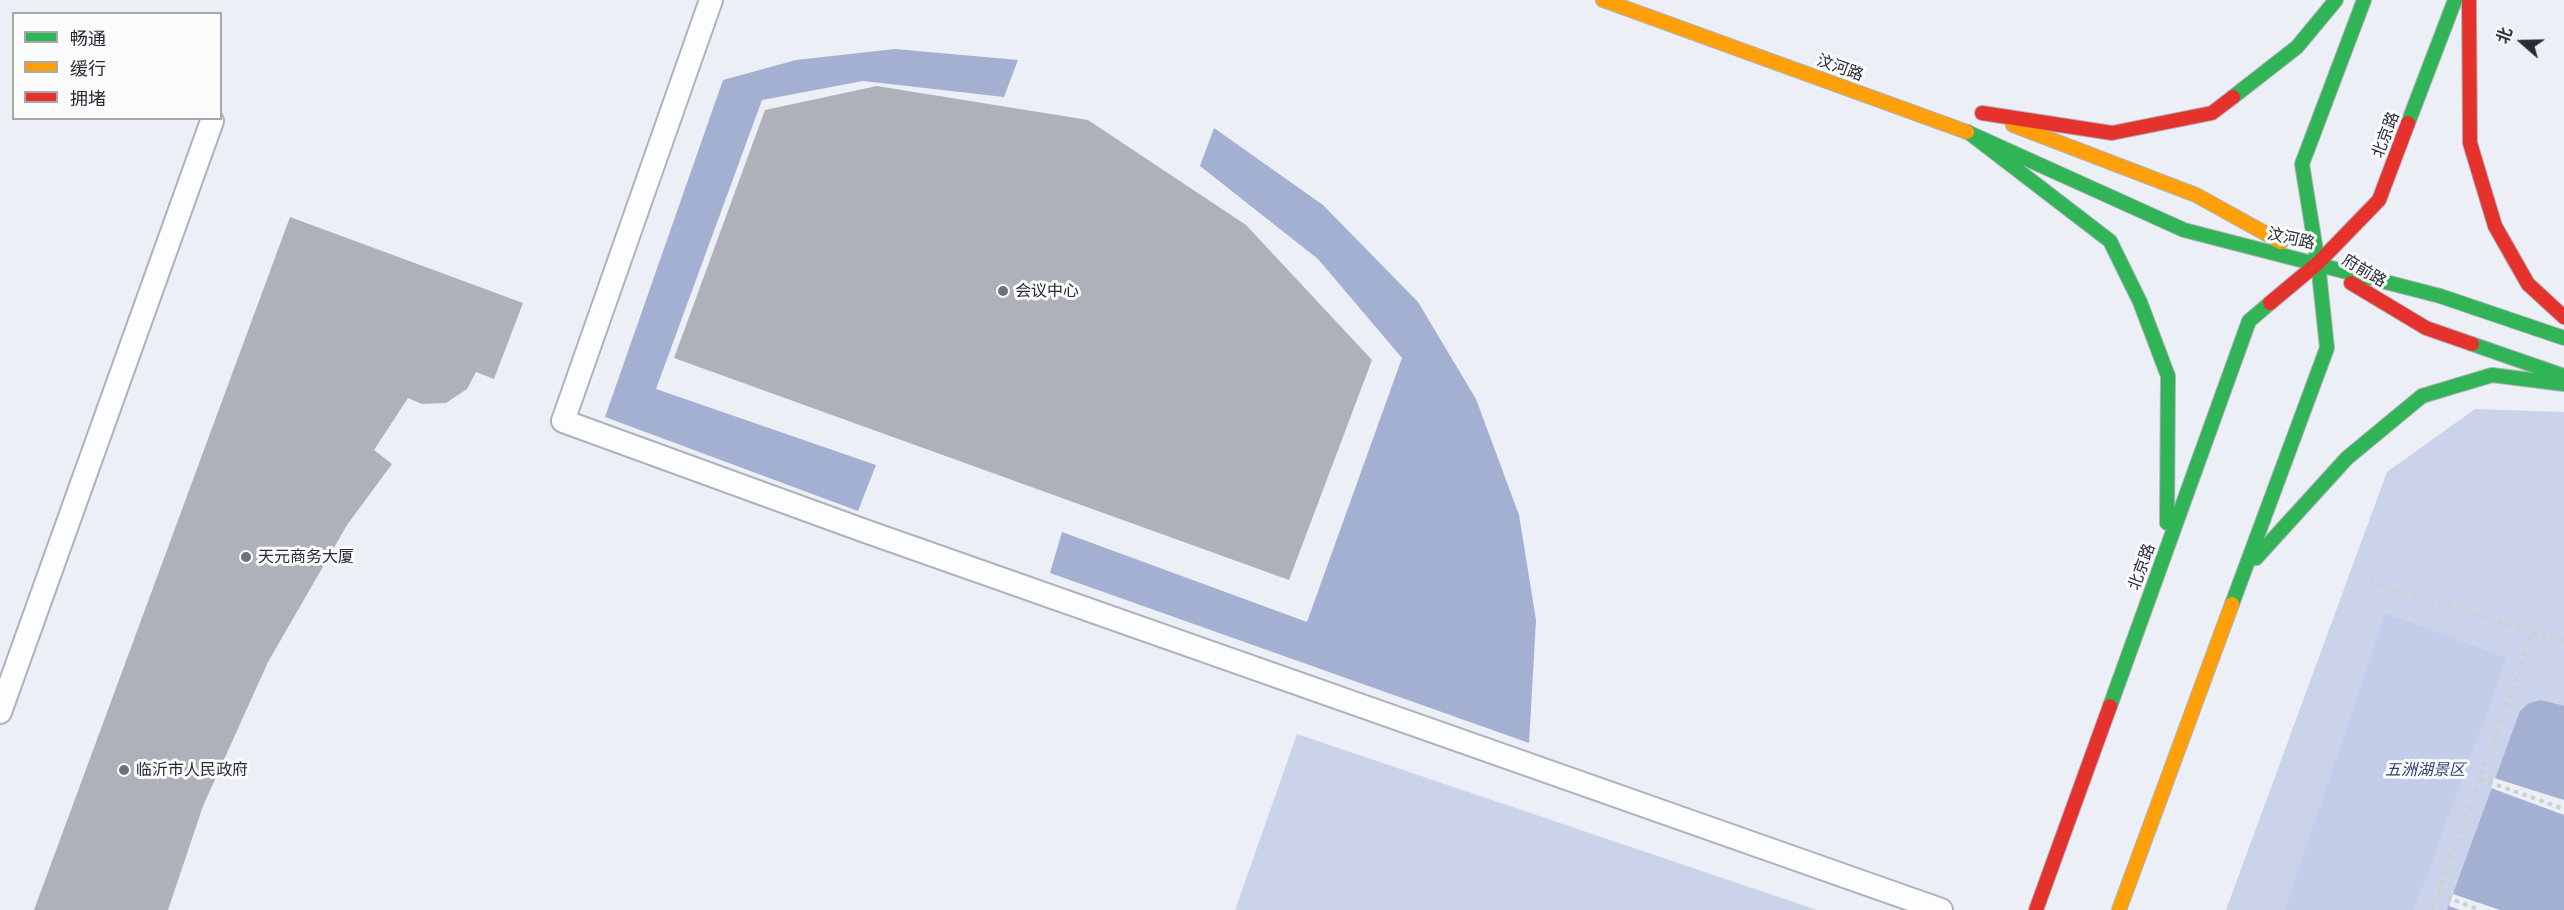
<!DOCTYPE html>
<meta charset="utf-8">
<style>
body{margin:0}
#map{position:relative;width:2564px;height:910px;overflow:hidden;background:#edeff6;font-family:"Roboto Serif","Noto Sans SC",serif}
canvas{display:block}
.legend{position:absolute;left:12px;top:12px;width:210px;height:108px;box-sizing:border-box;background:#fbfbfb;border:2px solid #a6a8ac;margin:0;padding:8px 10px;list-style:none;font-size:18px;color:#262b36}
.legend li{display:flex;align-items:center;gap:12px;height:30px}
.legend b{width:30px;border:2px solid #a6a8ac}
.north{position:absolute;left:2492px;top:12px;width:60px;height:60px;-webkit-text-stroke:4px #fbfbfb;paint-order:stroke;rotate:290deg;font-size:16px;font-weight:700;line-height:24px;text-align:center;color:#262b36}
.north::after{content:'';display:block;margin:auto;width:21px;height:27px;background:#262b36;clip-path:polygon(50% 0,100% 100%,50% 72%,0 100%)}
</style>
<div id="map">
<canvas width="2564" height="910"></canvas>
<ul class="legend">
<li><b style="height:8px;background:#30b455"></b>畅通</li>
<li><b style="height:8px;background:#ff9f0a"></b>缓行</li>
<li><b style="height:8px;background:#e5322d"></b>拥堵</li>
</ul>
<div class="north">北</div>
</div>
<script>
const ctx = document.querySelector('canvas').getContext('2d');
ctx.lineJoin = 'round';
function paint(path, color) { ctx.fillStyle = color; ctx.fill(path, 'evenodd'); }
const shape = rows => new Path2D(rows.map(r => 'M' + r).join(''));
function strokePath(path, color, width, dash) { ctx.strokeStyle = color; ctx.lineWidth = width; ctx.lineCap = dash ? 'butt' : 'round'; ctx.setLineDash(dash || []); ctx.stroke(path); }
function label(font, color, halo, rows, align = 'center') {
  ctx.font = font + ' "Roboto Serif","Noto Sans SC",serif'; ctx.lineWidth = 6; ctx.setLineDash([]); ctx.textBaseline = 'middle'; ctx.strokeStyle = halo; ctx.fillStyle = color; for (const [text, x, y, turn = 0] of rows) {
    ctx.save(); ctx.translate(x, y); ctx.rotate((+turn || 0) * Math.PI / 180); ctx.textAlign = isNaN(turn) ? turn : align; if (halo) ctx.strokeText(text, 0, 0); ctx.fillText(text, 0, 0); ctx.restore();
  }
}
const green = shape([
 [2475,409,2564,412,2564,910,2226,910,2387,472],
 [1297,734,1817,910,1235,910]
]);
const forest = shape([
 [2385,613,2507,658,2414,910,2285,910]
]);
const water = shape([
 [895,49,1018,60,1004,97,863,81,762,100,656,389,876,465,858,511,605,417,723,80,796,60],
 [1214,128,1323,205,1418,302,1476,399,1519,515,1536,620,1529,743,1050,573,1062,532,1307,622,1402,358,1318,259,1200,166],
 [2541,700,2564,706,2564,910,2447,910,2520,711,2529,703]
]);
const pier = shape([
 [2494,778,2564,800,2564,815,2491,788],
 [2453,894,2500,910,2460,910,2449,906]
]);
const building = shape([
 [877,86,1088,120,1246,225,1372,360,1289,580,674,358,765,110],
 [290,217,523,303,494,379,476,372,467,389,446,403,422,404,408,398,374,450,392,464,347,525,268,662,203,806,168,910,34,910]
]);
const path = shape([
 [2370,581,2564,641],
 [2480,779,2564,809],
 [2438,894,2480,910],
 [2432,910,2533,632]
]);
const lane = shape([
 [711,0,563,421,865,531,1941,910],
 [0,712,212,121]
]);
const fast = shape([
 [2233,97,2297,47,2336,0],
 [2408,123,2455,0],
 [1967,132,2184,230,2440,296,2564,338],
 [1968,132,2110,241,2140,302,2168,376,2167,523],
 [2472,344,2564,376],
 [2256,558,2347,458,2422,396,2492,375,2564,384],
 [2232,604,2327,348,2318,263,2302,164,2364,0],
 [2110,706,2249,321,2270,303]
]);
const slow = shape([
 [1603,0,1967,132],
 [2013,125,2196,195,2281,242],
 [2119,910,2232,604]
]);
const jam = shape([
 [2469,0,2470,143,2495,226,2528,284,2564,317],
 [1982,113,2112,133,2212,113,2233,97],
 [2351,283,2426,328,2472,344],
 [2270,303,2318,263,2379,200,2408,123],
 [2036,910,2110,706]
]);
const markers = [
 [1003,291,6,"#6c7079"],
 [246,557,6,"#6c7079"],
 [124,770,6,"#6c7079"]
];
const streetNames = [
 ["汶河路",1840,68,20],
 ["北京路",2386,135,-69],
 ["汶河路",2291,239,13],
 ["府前路",2364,271,31],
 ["北京路",2142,567,-70]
];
const poiNames = [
 ["会议中心",1015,291],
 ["天元商务大厦",258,557],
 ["临沂市人民政府",136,770]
];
const parkNames = [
 ["五洲湖景区",2425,770]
];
paint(green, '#cad3e9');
paint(forest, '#c3cde9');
paint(water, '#a4b0d1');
paint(pier, '#edeff6');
paint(building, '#aeb1ba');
strokePath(lane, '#afb2bb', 26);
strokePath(fast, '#afb2bb', 16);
strokePath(slow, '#afb2bb', 16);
strokePath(jam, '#afb2bb', 16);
strokePath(path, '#cdd0d1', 4, [4.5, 4.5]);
strokePath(lane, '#fcfdfe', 22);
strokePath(fast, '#30b455', 14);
strokePath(slow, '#ff9f0a', 14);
strokePath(jam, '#e5322d', 14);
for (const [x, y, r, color] of markers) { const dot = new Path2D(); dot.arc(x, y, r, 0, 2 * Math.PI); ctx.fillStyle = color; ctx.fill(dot); strokePath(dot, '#fbfbfb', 2); }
label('16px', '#262b36', '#fbfbfb', streetNames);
label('16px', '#262b36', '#fbfbfb', poiNames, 'left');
label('italic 16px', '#2c3e75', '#fbfbfb', parkNames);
</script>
